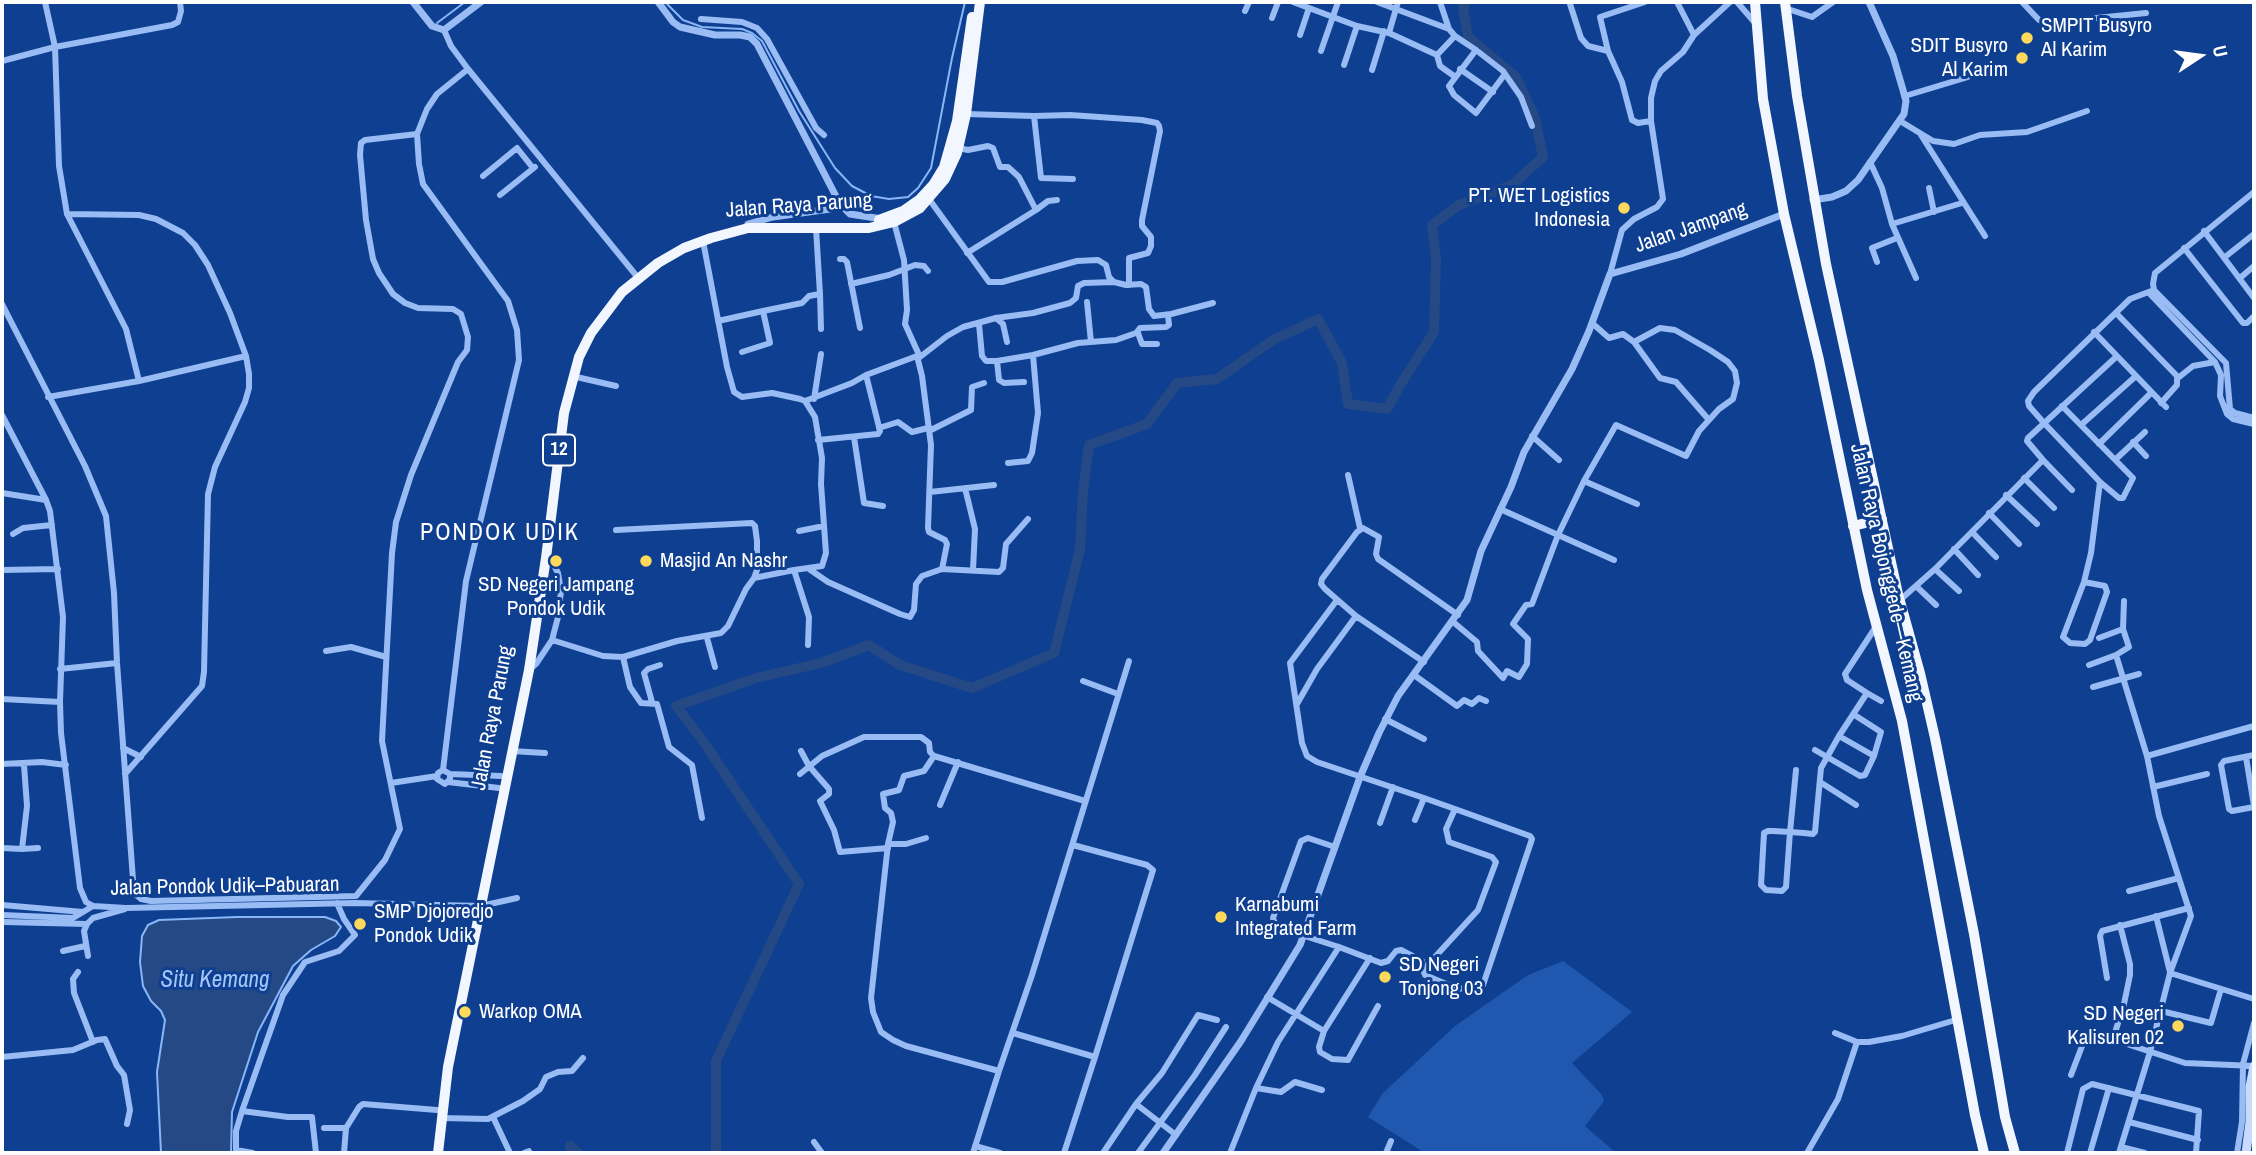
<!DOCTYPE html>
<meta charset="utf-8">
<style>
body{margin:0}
#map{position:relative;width:2256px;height:1155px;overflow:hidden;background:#0f3f90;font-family:"Archivo Narrow",sans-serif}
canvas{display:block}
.frame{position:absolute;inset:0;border:4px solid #fff;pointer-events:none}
.north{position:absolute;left:2165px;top:21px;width:70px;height:70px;-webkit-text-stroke:5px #0f3f90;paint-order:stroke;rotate:77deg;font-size:19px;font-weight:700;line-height:28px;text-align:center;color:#fff}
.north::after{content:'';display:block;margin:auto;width:24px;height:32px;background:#fff;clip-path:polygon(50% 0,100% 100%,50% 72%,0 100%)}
</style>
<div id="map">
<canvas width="2256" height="1155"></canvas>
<div class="frame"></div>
<div class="north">U</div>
</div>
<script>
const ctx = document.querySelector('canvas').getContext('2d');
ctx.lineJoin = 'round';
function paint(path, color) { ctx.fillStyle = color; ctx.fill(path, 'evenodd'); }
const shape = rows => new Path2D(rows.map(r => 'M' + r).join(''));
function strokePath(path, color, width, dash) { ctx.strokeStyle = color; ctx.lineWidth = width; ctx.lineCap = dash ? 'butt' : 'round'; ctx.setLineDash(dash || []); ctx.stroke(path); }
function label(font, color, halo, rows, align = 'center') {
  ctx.font = font + ' "Archivo Narrow",sans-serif'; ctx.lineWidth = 6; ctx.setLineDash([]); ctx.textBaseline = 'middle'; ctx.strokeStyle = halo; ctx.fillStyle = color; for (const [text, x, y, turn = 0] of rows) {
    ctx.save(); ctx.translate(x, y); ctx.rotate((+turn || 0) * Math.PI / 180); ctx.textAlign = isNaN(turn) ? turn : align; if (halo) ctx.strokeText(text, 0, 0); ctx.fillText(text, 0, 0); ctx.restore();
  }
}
const green = shape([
 [1563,961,1632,1012,1572,1063,1602,1095,1604,1101,1585,1126,1616,1153,1425,1153,1368,1117,1383,1093,1455,1026,1528,975]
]);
const water = shape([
 [237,917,325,917,336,921,341,927,335,936,311,950,293,966,258,1032,232,1112,231,1153,161,1153,157,1072,165,1020,161,1011,151,1001,143,986,140,962,142,936,148,925,159,920,237,917]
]);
const stream = shape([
 [665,2,683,20,702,27,742,29,752,33,762,41,799,111,835,168,852,186,871,196,889,199,908,197,918,188,931,168,952,58,965,2],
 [437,23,465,2]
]);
const river = shape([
 [571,1153,570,1146,578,1153],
 [716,1153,716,1061,799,884,701,738,676,706,756,678,821,663,869,645,900,665,972,688,1054,653,1080,549,1083,492,1089,445,1147,424,1177,383,1217,379,1273,340,1318,319,1342,363,1348,404,1387,409,1402,382,1434,332,1436,259,1432,225,1459,205,1512,185,1543,157,1535,118,1516,77,1468,37,1463,7,1466,2]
]);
const minor = shape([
 [45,2,55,47,59,166,67,214,126,329,139,381,246,356,249,374,249,388,245,402,215,467,208,494,204,672,202,686,125,774],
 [1293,2,1357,26,1389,33,1437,55,1455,36],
 [1377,2,1449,29],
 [1440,2,1449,29,1455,36,1476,50,1503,71,1505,74,1476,113,1454,95,1449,86,1476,50],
 [1645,2,1600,17,1608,51,1622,82,1632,120,1638,123,1651,121],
 [1677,2,1694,35],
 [1737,2,1756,24],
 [2022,2,2039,20,2047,23,2146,13],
 [1570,4,1581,38,1588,46,1608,51],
 [1791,10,1812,17,1833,2],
 [1245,11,1249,2],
 [1272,18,1278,2],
 [701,19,742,22,757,28,767,39,816,128,824,135],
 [444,30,451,46,468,69,635,274],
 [1389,33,1398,2],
 [1300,35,1309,8],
 [1321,51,1338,2],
 [1437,55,1440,66,1454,76],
 [2,61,55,47,172,25,178,22,181,11,180,2],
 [1344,65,1357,26],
 [1460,69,1493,92],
 [1372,70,1384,31],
 [1505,74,1521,97,1532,126],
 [1905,96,1968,77],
 [966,114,1034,116,1041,178,1073,179],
 [1034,116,1070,115,1142,120,1157,123,1159,126,1160,131,1142,220,1142,226,1151,237,1151,246,1148,253,1129,258,1129,285],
 [1900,121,1933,141,1954,144,1980,135,2027,132,2087,111],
 [1921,135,1985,236],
 [958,148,968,150,988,146,993,148,1000,167,1008,167,1019,177,1036,210,1048,201,1057,200],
 [1870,162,1882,188,1892,224],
 [483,176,517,148,533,168],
 [1929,188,1934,212],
 [2254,192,2155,273,2153,284,2154,290,2226,363,2230,409,2235,413,2254,418],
 [500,195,535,167],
 [929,199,989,282,1002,282,1077,261,1098,260,1106,265,1109,277,1114,282,1126,285,1141,284,1146,287,1149,309,1154,316,1171,314,1213,303],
 [67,214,139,215,156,219,183,233,195,245,208,265,230,313,246,356],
 [894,222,904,260,907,310,905,324,920,357],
 [2204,231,2254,298],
 [703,241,727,367,734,392,742,397,772,393,800,399,805,401,815,417,822,458,821,484,826,553,822,566,794,570,809,617,808,645],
 [2184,248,2243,323,2247,323,2254,316],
 [967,253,1036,210],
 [2225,257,2254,234],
 [840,259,844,259,847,262,860,328],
 [1877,262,1872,248,1897,238],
 [1610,274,1622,230,1634,219,1657,207,1663,199,1651,121,1651,98,1655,81,1661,71,1683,52,1694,35,1730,2],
 [1916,278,1892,224,1962,203],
 [2240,278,2254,266],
 [851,284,889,275,915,265,924,266,928,271],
 [2149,293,2215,362,2221,375,2220,396,2227,414,2233,419,2254,424],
 [820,294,821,329],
 [1087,302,1091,342],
 [2,304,85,466,106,516,114,593,117,663,134,893,141,899,151,901,356,896,385,860,400,829,382,741,392,553,396,522,411,475,458,362,467,350,468,337,461,314,453,309,418,308,405,303,393,294,379,273,373,259,366,220,360,155,361,143,365,140,417,134],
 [2116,313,2177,376,2177,385,2161,403],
 [996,318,1003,324,1007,342],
 [718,321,763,311],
 [1592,323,1609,338,1623,334,1634,342,1660,378,1676,382,1709,420],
 [979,324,982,356,986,361,997,361,999,380,1004,383,1024,382],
 [2094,332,2166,407],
 [1138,333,1142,344,1157,344],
 [742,352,770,343,763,311,802,303,809,296,820,294,816,228],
 [997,361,1033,355,1078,343,1116,340,1136,333,1140,328,1166,327,1169,325,1168,315],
 [572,376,616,386],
 [2178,378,2193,366,2215,362],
 [48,397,139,381],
 [814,399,821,354],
 [805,401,852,383,866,375],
 [2062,406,2133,478,2123,498,2119,498,2100,482,2044,423,2029,406,2028,401,2034,392,2130,299,2154,290],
 [2,415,46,500],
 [2081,425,2136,376],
 [879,428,898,422,912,432,928,428],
 [929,431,971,410,972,387,984,383],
 [1532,436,1559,460],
 [854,437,864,503,883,506],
 [818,440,878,434,880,431,866,375,917,356],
 [2133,442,2146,456],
 [2099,444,2151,393],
 [2116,459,2145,432],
 [2043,460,2072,490],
 [1008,463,1028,461,1032,453,1038,413,1033,355],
 [1348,475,1360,528],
 [2024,478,2054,508],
 [1584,481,1637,504],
 [965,488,975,529,973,570],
 [930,492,994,485],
 [2,493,46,500,50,511,63,617,60,702,61,733,80,888,86,902,93,906,126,908,355,903,481,906,517,898],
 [2006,495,2037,524],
 [1500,509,1614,560],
 [1989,513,2019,544],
 [616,530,752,523,755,526,757,541,757,570,754,578],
 [799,531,824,526],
 [1972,532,1996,557],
 [13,534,23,528,52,525],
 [1954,549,1978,575],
 [548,554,558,573,561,591,558,617,552,640],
 [809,569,828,582,900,614,910,617,914,610,916,584,922,576,942,569,999,572,1003,568,1006,544,1028,519],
 [942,569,947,544,945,540,929,532,928,528,931,445,922,376,917,356,920,357,947,336,963,327,996,318,1033,313,1070,303,1076,298,1078,286,1084,283,1114,282],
 [1935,569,1959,591],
 [2,570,58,569],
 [2084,582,2105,586,2107,592,2090,640,2085,644,2070,643,2063,637,2084,582,2091,553,2100,482],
 [1916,586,1936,605],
 [1337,600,1290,663,1302,743,1307,756,1317,762,1424,798,1455,809,1530,836,1532,839,1483,985,1458,989,1425,975,1423,970,1478,910,1496,862,1492,857,1449,842,1446,829,1455,809],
 [1900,600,1935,569,2043,460,2027,441,2028,438,2116,357],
 [2124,601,2123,629,2129,647,2116,655,2147,756,2159,816,2191,916,2170,973],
 [1452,621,1477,642,1478,651,1503,678,1507,671,1519,677,1527,664,1528,639,1513,624,1526,605,1532,604,1558,535,1584,481,1616,425,1686,456,1699,431,1719,409,1733,399,1737,383,1735,371,1728,362,1710,350,1675,330,1660,328,1634,342],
 [707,638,715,667],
 [2099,638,2123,629],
 [326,651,351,647,386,657],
 [623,657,630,687,641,703,657,704,669,747,692,765,702,818],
 [1424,662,1356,616,1325,589,1321,584,1322,579,1357,532,1363,528,1379,537,1376,554,1378,559,1458,615],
 [2089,665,2116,655],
 [60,669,117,663],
 [529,670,536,664,552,640,603,656,623,657,677,641,721,633,728,626,746,589,754,578,794,570],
 [1414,675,1457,706,1464,700,1472,704,1479,698,1486,701],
 [1083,681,1118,694],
 [2093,687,2139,674],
 [1867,693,1881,701],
 [2,699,60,702],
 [652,702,644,673,648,669,660,665],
 [1297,704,1317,669,1356,616],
 [1385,719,1424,739],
 [1839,736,1874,756],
 [123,748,141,757],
 [1815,750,1860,776,1865,775,1874,756,1881,732,1853,714],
 [511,751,545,753],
 [801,751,809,766,829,789,829,794,820,801,834,830,840,852,888,848],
 [2254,755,2224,761,2221,765,2229,809,2232,811,2254,807],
 [934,756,924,771,904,776,899,790,883,794,885,808,891,813,893,822,888,844,871,998,873,1012,881,1032,893,1040,906,1046,999,1071,973,1153],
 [2147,756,2254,726],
 [2246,757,2254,806],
 [2,764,42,762,66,765],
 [443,770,466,581,519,360,517,330,508,301,423,184,419,164,417,134,427,109,437,94,468,69],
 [1796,770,1790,832,1786,887,1782,891,1766,890,1761,885,1764,833,1768,831,1773,831,1790,832,1804,833,1813,834,1815,832,1821,768,1839,736,1867,693,1847,680,1845,674,1877,625],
 [450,774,450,779,445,784,437,779,438,773,443,770,450,774,501,776],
 [800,774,822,756,864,737,921,737,929,743,930,752,934,756,1085,801],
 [448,782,499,788],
 [1820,782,1856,805],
 [391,783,437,776],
 [2153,787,2207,774],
 [940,805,958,762],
 [1415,820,1424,798],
 [1380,823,1393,787],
 [888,844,906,844,926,838],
 [1335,847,1308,838,1301,841,1273,918,1275,924,1283,929,1339,947,1381,963,1388,961,1396,951,1401,950,1422,961],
 [2,848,22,849,27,806,24,765],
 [22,849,38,848],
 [2129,891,2179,878],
 [2,905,83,912],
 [2,915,73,918,93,906],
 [2156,916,2170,972],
 [4,922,87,924],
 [63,951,85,946],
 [88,956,84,931,87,924,93,918,125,909],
 [1370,958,1324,1031,1319,1047,1320,1052,1332,1059,1348,1060,1378,1006],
 [78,972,73,979,74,993,93,1042],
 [2107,978,2100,936,2102,931,2189,908],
 [1267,997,1324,1031],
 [2161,1011,2211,1023,2221,989],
 [1013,1033,1095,1057,1153,870,1147,865,1073,845],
 [1835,1033,1857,1042,1869,1042,1902,1036,1959,1019],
 [2113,1039,2124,1004,2130,975,2130,964,2120,925],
 [2,1057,73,1050,97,1040,105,1039,117,1066,124,1075,130,1110,127,1124],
 [999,1071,1032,975,1129,661],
 [2071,1075,2084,1041,2096,1034,2185,1063,2254,1066],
 [1256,1088,1281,1092,1295,1082,1322,1090],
 [242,1111,288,1117,312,1117,316,1153],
 [493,1117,510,1153],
 [441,1118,488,1119,523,1101,540,1089,546,1077,558,1072,572,1071,583,1058],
 [2129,1122,2198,1140],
 [324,1128,346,1128,359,1107,363,1104,437,1110],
 [1176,1135,1136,1104,1162,1073,1198,1015,1217,1020],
 [814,1142,822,1153],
 [975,1146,1000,1153],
 [2121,1147,2145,1153],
 [236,1150,253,1153],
 [236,1153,236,1131,242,1111,283,995,305,962,339,951,355,935,344,919,337,903],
 [344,1153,346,1128],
 [524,1153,529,1151],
 [1064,1153,1095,1057],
 [1103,1153,1136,1104],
 [1138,1153,1195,1075,1226,1027],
 [1230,1153,1256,1088,1278,1042,1339,947],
 [1386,1153,1391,1141],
 [1807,1153,1838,1099,1857,1042],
 [2067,1153,2083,1089,2092,1084,2199,1111,2196,1153],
 [2090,1153,2109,1088],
 [2119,1153,2150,1052,2170,973,2254,999],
 [2237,1153,2242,1122,2243,1064,2254,1023]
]);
const tertiary = shape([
 [413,2,432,26,444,30,481,2],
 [658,2,673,22,680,27,715,35,740,35,750,37,757,44,840,204,850,214,882,219],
 [1813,200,1832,197,1846,191,1858,180,1904,114,1906,101,1903,90,1893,56,1869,2],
 [748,224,773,217,830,209,840,204],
 [1163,1153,1241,1041,1300,945,1360,777,1379,733,1398,696,1467,600,1481,551,1511,487,1524,452,1572,369,1589,331,1610,274,1681,254,1784,214]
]);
const secondary = shape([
 [2246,1153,2250,1122,2250,1087,2254,1066]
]);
const trunk = shape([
 [1755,2,1763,99,1784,214,1819,360,1867,590,1902,721,1975,1115,1984,1153],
 [1785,2,1797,96,1826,264,1898,594,1920,673,1935,738,1974,934,2005,1117,2015,1153],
 [879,220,903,211,920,199,933,185,944,167,957,121,972,17],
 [1853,526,1882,519],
 [438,1153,448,1067,529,670,546,558,564,413,579,357,591,333,622,292,658,263,684,248,711,238,748,228,869,228,894,222,920,208,945,179,957,153,966,114,980,2]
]);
const markers = [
 [2027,38,7,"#ffd95b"],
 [2022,58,7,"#ffd95b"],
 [1624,208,7,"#ffd95b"],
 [556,561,7,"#ffd95b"],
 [646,561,7,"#ffd95b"],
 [1221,917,7,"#ffd95b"],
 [360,924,7,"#ffd95b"],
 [1385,977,7,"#ffd95b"],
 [465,1012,7,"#ffd95b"],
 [2178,1026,7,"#ffd95b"]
];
const shields = [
 [559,450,32]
];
const shieldNames = [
 ["12",559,450]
];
const poiNames = [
 ["SMPIT Busyro",2041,26],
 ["Al Karim",2041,50],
 ["SDIT Busyro",2008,46,"right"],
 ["Al Karim",2008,70,"right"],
 ["PT. WET Logistics",1610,196,"right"],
 ["Indonesia",1610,220,"right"],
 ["Masjid An Nashr",660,561],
 ["SD Negeri Jampang",556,585,"center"],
 ["Pondok Udik",556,609,"center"],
 ["Karnabumi",1235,905],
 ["Integrated Farm",1235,929],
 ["SMP Djojoredjo",374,912],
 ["Pondok Udik",374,936],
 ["SD Negeri",1399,965],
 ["Tonjong 03",1399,989],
 ["Warkop OMA",479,1012],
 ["SD Negeri",2164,1014,"right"],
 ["Kalisuren 02",2164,1038,"right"]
];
const streetNames = [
 ["Jalan Raya Parung",799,206,-4],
 ["Jalan Jampang",1691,228,-19],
 ["Jalan Raya Bojonggede—Kemang",1886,573,77],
 ["Jalan Raya Parung",493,718,-79],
 ["Jalan Pondok Udik–Pabuaran",225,887,-1]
];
const waterNames = [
 ["Situ Kemang",215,981]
];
const quarterNames = [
 ["PONDOK UDIK",500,534]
];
paint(green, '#2058af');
paint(water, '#254985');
strokePath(water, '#89b6f7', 2);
strokePath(stream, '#89b6f7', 2);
strokePath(river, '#254985', 10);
strokePath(minor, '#98bcf3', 6);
strokePath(tertiary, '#98bcf3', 7);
strokePath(secondary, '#c8dbfd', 9);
strokePath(trunk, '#f2f6ff', 10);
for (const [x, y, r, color] of markers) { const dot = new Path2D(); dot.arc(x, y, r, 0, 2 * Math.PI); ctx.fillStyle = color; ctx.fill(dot); strokePath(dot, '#0f3f90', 2.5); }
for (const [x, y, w] of shields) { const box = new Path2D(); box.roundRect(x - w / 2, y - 15.5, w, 31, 5); ctx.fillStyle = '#0f3f90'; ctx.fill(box); strokePath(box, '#fff', 2); }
label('bold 19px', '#fff', null, shieldNames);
label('21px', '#fff', '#0f3f90', poiNames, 'left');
label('21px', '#fff', '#0f3f90', streetNames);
label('italic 23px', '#a4c6fb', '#0f3f90', waterNames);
ctx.letterSpacing = '2px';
label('24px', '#fff', '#0f3f90', quarterNames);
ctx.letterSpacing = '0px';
</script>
